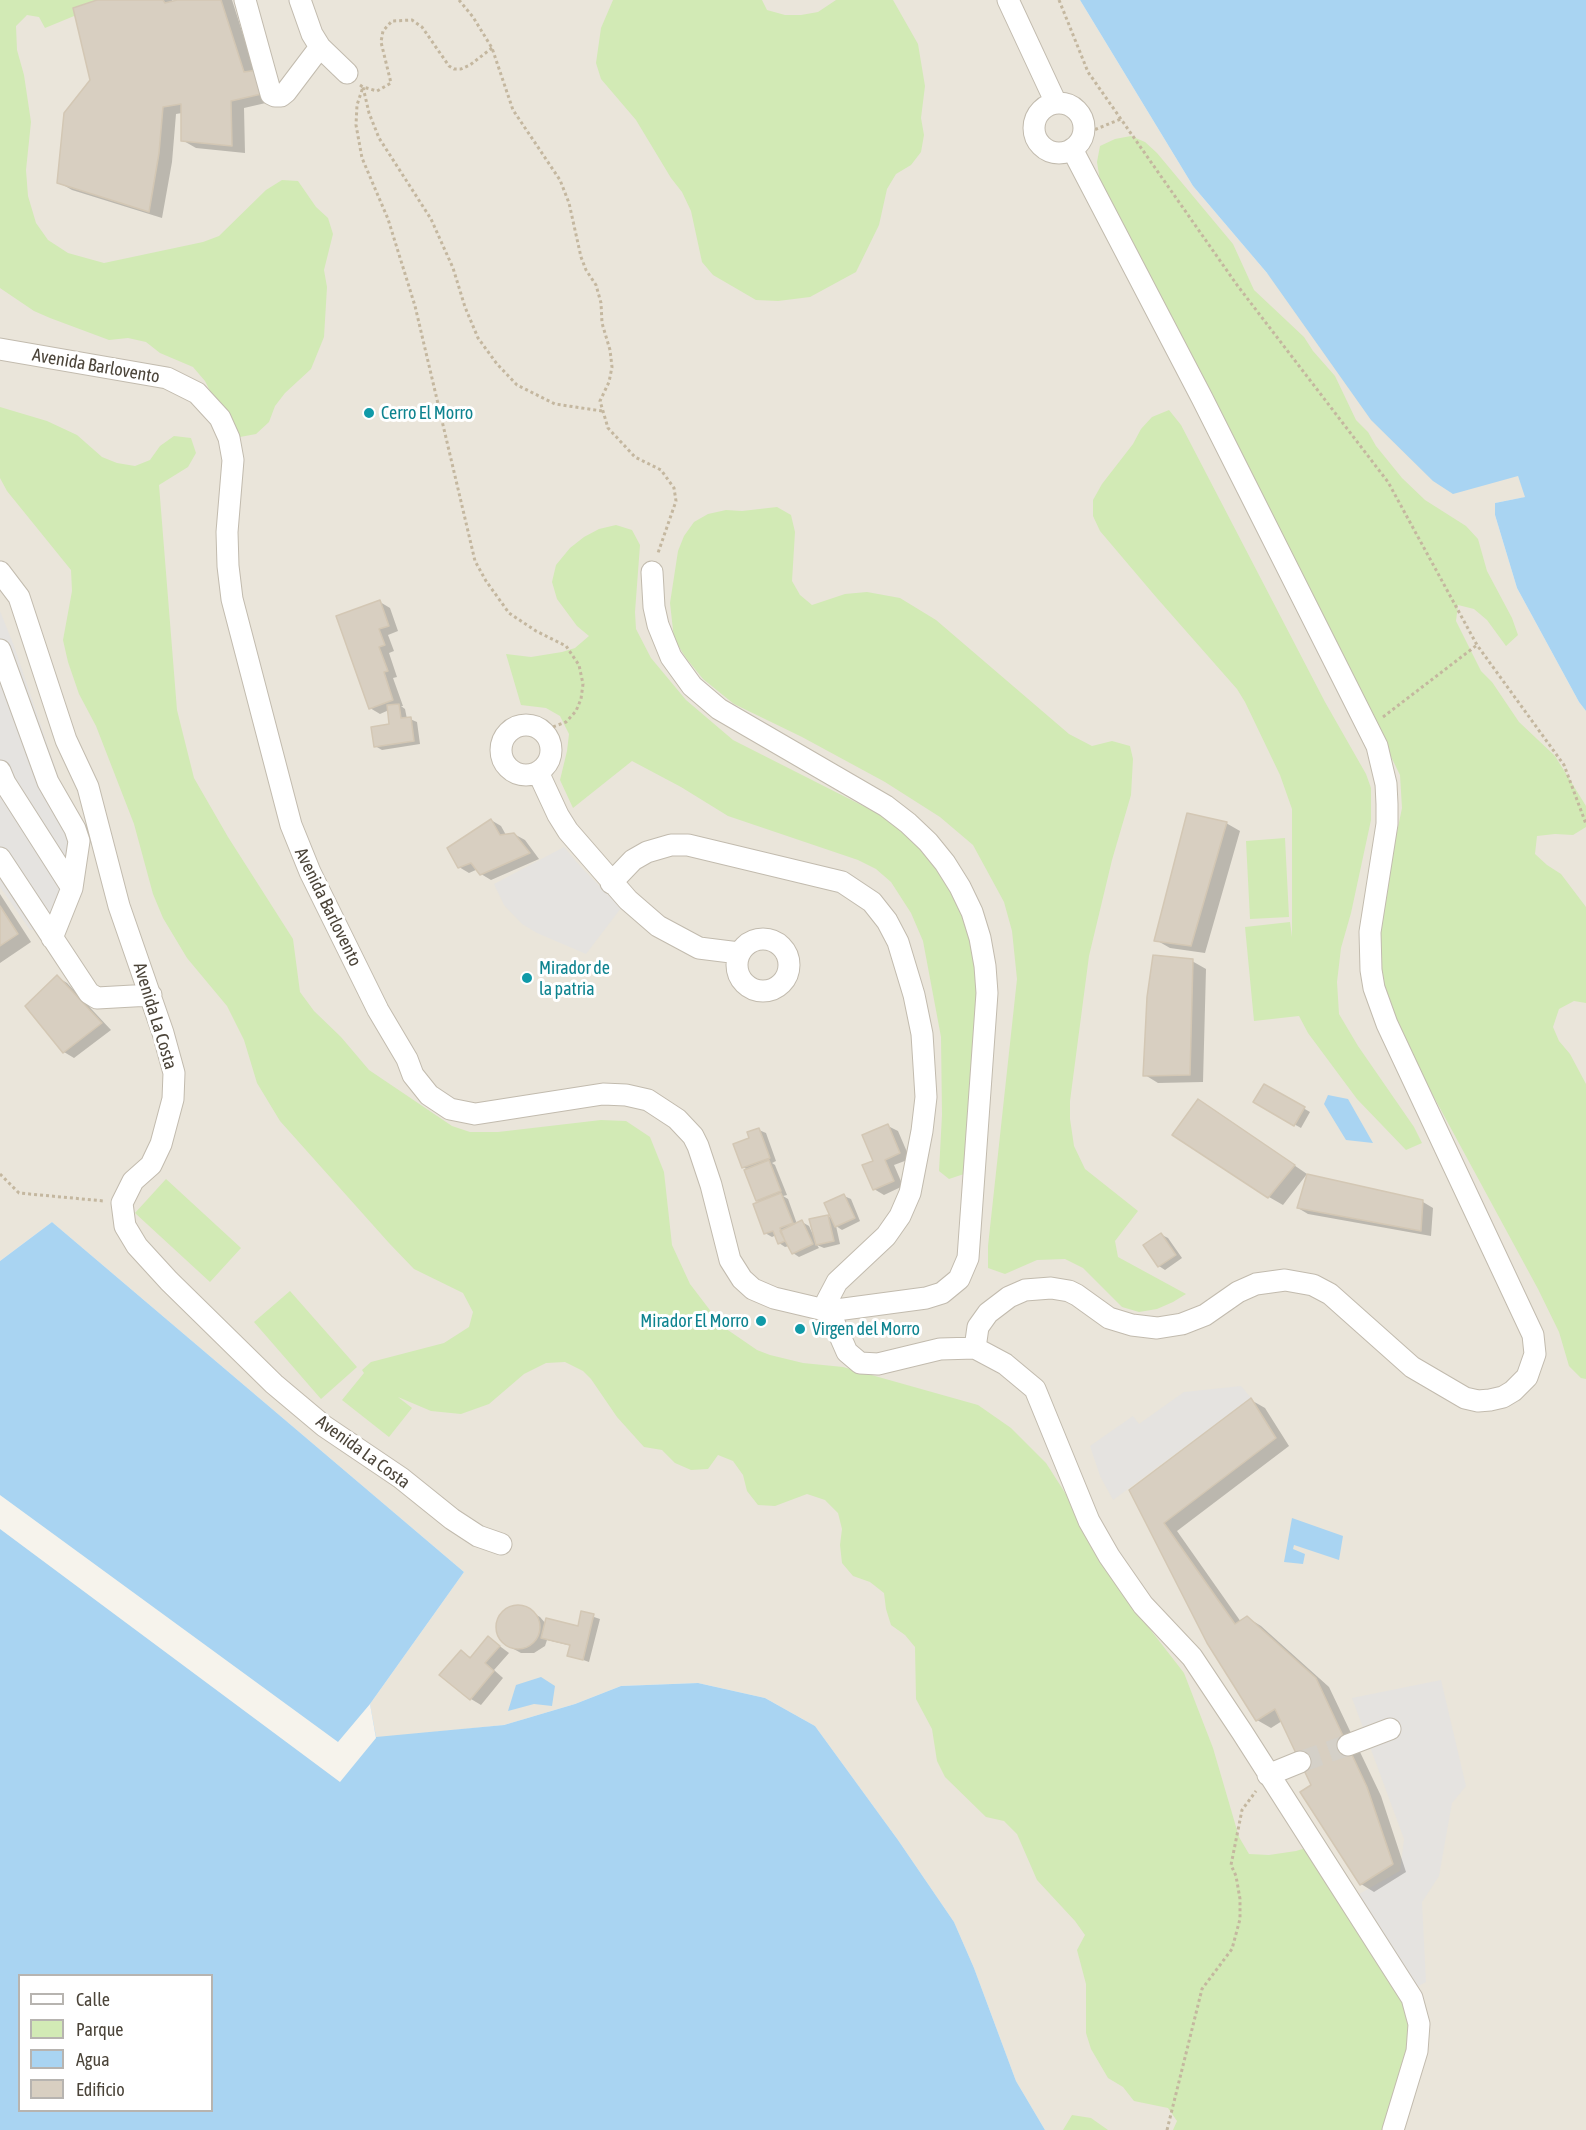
<!DOCTYPE html>
<style>
body{margin:0}
#map{position:relative;width:1586px;height:2130px;overflow:hidden;background:#f6f3ec;font-family:"Asap Condensed",sans-serif}
canvas{display:block}
.legend{position:absolute;left:18px;top:1974px;width:195px;height:138px;box-sizing:border-box;background:#fff;border:2px solid #b7b4b0;margin:0;padding:8px 10px;list-style:none;font-size:18px;color:#4b4439}
.legend li{display:flex;align-items:center;gap:12px;height:30px}
.legend b{width:30px;border:2px solid #b7b4b0}
</style>
<div id="map">
<canvas width="1586" height="2130"></canvas>
<ul class="legend">
<li><b style="height:8px;background:#fff"></b>Calle</li>
<li><b style="height:16px;background:#d2eab5"></b>Parque</li>
<li><b style="height:16px;background:#a9d4f2"></b>Agua</li>
<li><b style="height:16px;background:#d8cfc1"></b>Edificio</li>
</ul>
</div>
<script>
const ctx = document.querySelector('canvas').getContext('2d');
ctx.lineJoin = 'round';
function paint(path, color) { ctx.fillStyle = color; ctx.fill(path, 'evenodd'); }
const shape = rows => new Path2D(rows.map(r => 'M' + r).join(''));
function strokePath(path, color, width, dash) { ctx.strokeStyle = color; ctx.lineWidth = width; ctx.lineCap = dash ? 'butt' : 'round'; ctx.setLineDash(dash || []); ctx.stroke(path); }
function label(font, color, halo, rows, align = 'center') {
  ctx.font = font + ' "Asap Condensed",sans-serif'; ctx.lineWidth = 6; ctx.setLineDash([]); ctx.textBaseline = 'middle'; ctx.strokeStyle = halo; ctx.fillStyle = color; for (const [text, x, y, turn = 0] of rows) {
    ctx.save(); ctx.translate(x, y); ctx.rotate((+turn || 0) * Math.PI / 180); ctx.textAlign = isNaN(turn) ? turn : align; if (halo) ctx.strokeText(text, 0, 0); ctx.fillText(text, 0, 0); ctx.restore();
  }
}
const residential = shape([
 [0,0,1080,0,1193,186,1267,273,1518,476,1526,497,1495,503,1495,515,1517,588,1579,702,1586,711,1586,2130,1045,2130,1016,2081,974,1968,954,1922,898,1840,815,1726,765,1698,698,1683,621,1686,575,1704,504,1725,376,1738,370,1704,464,1572,52,1222,0,1261]
]);
const green = shape([
 [0,0,113,0,45,28,39,17,27,15,16,26,17,50,24,75,31,122,26,170,28,196,36,223,48,240,68,253,104,263,203,242,219,236,266,190,282,180,298,181,316,207,328,218,333,234,324,270,327,287,324,337,311,369,285,393,275,406,269,422,256,434,240,437,220,411,205,381,193,367,160,353,146,342,128,338,109,340,50,318,34,311,0,288],
 [613,0,762,0,767,10,785,15,801,15,818,12,836,0,893,0,918,44,925,86,921,118,924,135,921,152,911,165,896,174,887,189,879,225,856,272,810,297,778,301,756,300,713,275,702,262,691,211,682,192,671,178,636,120,601,79,596,63,601,28],
 [1131,136,1145,142,1157,153,1233,244,1254,290,1304,337,1313,351,1335,376,1356,420,1368,432,1376,446,1402,478,1425,500,1466,526,1478,539,1487,571,1512,618,1518,635,1506,646,1487,620,1474,609,1458,605,1456,621,1481,671,1492,682,1519,722,1555,756,1586,806,1586,827,1573,835,1555,834,1537,836,1535,854,1547,865,1561,874,1586,907,1586,1003,1574,1001,1559,1009,1553,1027,1559,1041,1570,1054,1586,1084,1586,1379,1581,1378,1569,1366,1559,1332,1538,1289,1422,1075,1379,1003,1374,943,1402,808,1400,775,1325,623,1100,181,1097,162,1100,146,1115,139],
 [0,407,47,421,77,435,102,457,117,463,135,466,150,460,160,446,174,436,191,438,196,453,188,467,159,485,177,710,194,778,228,837,293,939,300,992,314,1011,341,1037,369,1070,452,1126,470,1132,498,1132,601,1120,626,1121,650,1137,664,1172,672,1245,690,1284,722,1326,757,1350,770,1355,803,1363,843,1367,978,1405,1011,1428,1046,1463,1092,1535,1118,1588,1184,1673,1213,1748,1239,1837,1249,1854,1269,1855,1296,1851,1319,1844,1393,1954,1411,2026,1409,2064,1387,2130,1173,2130,1177,2121,1168,2108,1134,2101,1123,2087,1108,2078,1091,2049,1086,2033,1086,1984,1077,1950,1085,1935,1075,1921,1037,1880,1017,1834,1004,1821,986,1817,945,1777,937,1761,932,1729,916,1699,915,1647,905,1635,891,1625,886,1609,884,1593,870,1582,853,1576,842,1563,840,1545,842,1529,838,1513,825,1500,807,1494,775,1506,758,1505,747,1491,743,1475,733,1461,718,1455,708,1469,691,1470,675,1463,662,1450,644,1447,617,1417,591,1379,583,1371,565,1362,546,1363,524,1374,489,1404,461,1414,431,1411,398,1397,412,1408,389,1437,342,1400,364,1373,362,1370,371,1362,444,1343,469,1327,473,1312,463,1293,414,1269,389,1243,280,1121,257,1083,244,1040,227,1006,187,958,163,918,153,894,134,824,96,726,79,694,68,662,63,640,72,591,71,570,7,491,0,478],
 [1169,410,1181,425,1325,702,1366,774,1371,788,1371,820,1351,913,1341,948,1337,982,1339,1014,1358,1046,1414,1127,1422,1143,1406,1150,1357,1099,1308,1033,1299,1016,1254,1021,1245,927,1290,922,1292,937,1292,809,1280,775,1245,702,1237,689,1156,597,1100,531,1093,516,1093,500,1102,484,1133,444,1141,429,1152,417],
 [777,507,791,515,795,532,792,581,800,595,812,605,845,594,867,592,900,598,936,620,1069,734,1092,746,1112,741,1130,746,1133,759,1131,795,1112,860,1089,956,1070,1101,1070,1119,1074,1146,1085,1169,1138,1211,1115,1241,1118,1257,1186,1294,1173,1302,1157,1309,1139,1312,1122,1307,1083,1268,1065,1259,1037,1260,1005,1274,988,1268,988,1246,1017,979,1012,931,1004,902,973,845,940,817,885,782,802,737,734,704,703,679,686,658,674,639,670,603,678,551,684,536,694,522,708,514,726,510,742,511],
 [616,525,632,530,640,545,635,612,636,629,651,658,686,700,733,740,885,817,936,853,973,932,980,1040,967,1173,949,1179,939,1171,942,1115,941,1037,923,941,911,913,891,882,876,869,858,860,728,816,681,787,632,761,573,808,560,780,567,751,569,734,560,716,546,708,521,705,506,654,531,657,562,652,575,648,589,636,577,626,557,599,552,582,556,565,570,548,584,537,599,529],
 [1285,838,1289,917,1250,919,1246,841],
 [166,1179,241,1248,210,1282,135,1213],
 [290,1291,357,1367,321,1399,254,1322],
 [1072,2115,1091,2118,1108,2130,1063,2130]
]);
const parking = shape([
 [0,611,14,646,72,817,68,883,55,930,30,930,0,887],
 [564,847,581,867,621,908,586,954,537,933,522,924,504,905,494,884],
 [1241,1386,1251,1398,1113,1500,1100,1476,1090,1446,1133,1416,1139,1424,1184,1392],
 [1441,1680,1466,1786,1452,1803,1439,1876,1422,1902,1426,1982,1406,1993,1359,1894,1400,1871,1404,1839,1352,1698]
]);
const water = shape([
 [1080,0,1586,0,1586,711,1579,702,1517,588,1495,515,1495,503,1525,497,1518,476,1453,494,1433,481,1371,420,1267,273,1193,186],
 [1328,1095,1348,1099,1373,1143,1346,1140,1324,1104],
 [52,1222,464,1572,370,1704,376,1737,504,1725,575,1704,621,1686,698,1683,765,1698,815,1726,898,1840,954,1922,974,1968,1016,2081,1045,2130,0,2130,0,1261],
 [20,1976,212,1976,212,2110,20,2110],
 [1292,1518,1343,1536,1339,1560,1294,1545,1293,1549,1305,1554,1303,1564,1284,1562],
 [541,1677,555,1686,552,1706,534,1704,508,1711,516,1685]
]);
const pier = shape([
 [0,1495,338,1742,370,1704,376,1738,340,1782,0,1529]
]);
const shadow = shape([
 [103,0,172,0,173,3,184,0,232,0,255,72,283,99,244,108,245,153,196,148,182,140,182,113,176,114,172,162,162,218,72,190,58,182,91,81],
 [380,602,390,608,398,631,388,635,394,651,389,653,397,677,393,678,403,706,401,706,405,709,407,719,410,719,417,722,420,744,382,750,375,746,391,726,389,710,380,714,370,708],
 [491,820,501,826,506,835,514,834,525,840,539,859,491,880,481,874,478,869,469,873,459,867],
 [1226,823,1240,831,1205,953,1170,948,1156,940],
 [0,894,31,942,0,963],
 [1192,961,1206,969,1203,1082,1158,1083,1145,1075],
 [57,977,67,983,111,1030,74,1058,64,1052],
 [1265,1086,1310,1112,1301,1128,1255,1102],
 [1212,1109,1307,1174,1283,1205,1269,1197],
 [888,1126,898,1131,910,1159,894,1165,903,1186,884,1195,874,1189,875,1161],
 [759,1130,766,1133,776,1161,772,1163,775,1165,787,1195,783,1196,788,1199,797,1224,802,1222,809,1226,814,1237,815,1236,828,1216,833,1219,844,1196,851,1199,860,1221,842,1230,836,1226,840,1244,824,1248,817,1245,819,1248,799,1257,793,1253,789,1246,785,1247,779,1243,776,1235,772,1237,765,1233,761,1203,757,1200,748,1170,743,1167,751,1139],
 [1423,1202,1433,1208,1431,1236,1308,1214,1298,1208],
 [1162,1235,1168,1238,1182,1258,1165,1270,1159,1266],
 [1251,1400,1265,1408,1289,1446,1177,1531,1241,1622,1248,1618,1261,1626,1329,1687,1381,1796,1406,1872,1374,1892,1361,1884,1282,1721,1271,1728,1257,1720,1130,1490],
 [524,1608,540,1617,546,1624,579,1628,582,1613,600,1619,589,1662,569,1655,572,1646,547,1640,545,1646,534,1653,521,1653,510,1647,500,1637,498,1631,500,1618,510,1609],
 [489,1638,509,1653,494,1670,503,1678,481,1705,471,1699,461,1652,472,1658]
]);
const building = shape([
 [97,0,163,0,165,3,177,0,221,0,244,72,264,69,270,92,231,101,232,146,181,141,181,104,163,107,159,153,149,212,57,183,64,113,90,80,73,8,97,0],
 [380,600,389,626,379,629,385,645,379,647,388,671,384,672,393,700,369,709,336,616,380,600],
 [399,704,401,718,411,717,414,741,374,747,371,727,389,724,387,705,399,704],
 [1187,813,1227,822,1191,946,1154,941,1187,813],
 [491,819,500,835,514,833,530,853,480,875,471,863,458,868,447,848,491,819],
 [0,906,18,934,0,946,0,906],
 [1153,955,1193,959,1190,1075,1143,1076,1147,997,1153,955],
 [57,975,102,1023,63,1053,25,1006,57,975],
 [1264,1084,1305,1107,1294,1126,1253,1102,1264,1084],
 [1198,1099,1295,1165,1268,1198,1172,1135,1198,1099],
 [888,1124,900,1153,885,1160,894,1181,873,1190,862,1165,873,1161,862,1135,888,1124],
 [759,1128,770,1158,742,1168,733,1144,749,1138,747,1132,759,1128],
 [769,1160,781,1191,756,1201,744,1170,769,1160],
 [1307,1174,1423,1200,1421,1231,1297,1208,1307,1174],
 [781,1193,793,1223,780,1228,785,1241,778,1244,773,1231,764,1234,753,1204,781,1193],
 [844,1194,855,1218,835,1227,824,1203,844,1194],
 [828,1215,834,1241,816,1245,809,1219,828,1215],
 [802,1220,813,1244,792,1254,780,1231,802,1220],
 [1161,1233,1176,1255,1158,1267,1143,1245,1161,1233],
 [1251,1398,1276,1438,1164,1523,1235,1624,1247,1616,1316,1678,1367,1787,1393,1864,1360,1885,1300,1792,1311,1785,1275,1709,1256,1721,1207,1643,1129,1490,1251,1398],
 '496 1627a22 22 0 1 1 44 0a22 22 0 1 1-44 0Z',
 [581,1611,594,1614,583,1660,567,1656,570,1645,541,1638,546,1618,578,1626,581,1611],
 [488,1636,500,1646,485,1663,494,1671,470,1700,439,1675,461,1650,470,1658,488,1636]
]);
const minorTunnel = shape([
 [1300,1762,1348,1745]
]);
const path = shape([
 [459,0,473,17,492,48,513,110,560,180,569,203,581,257,586,270,596,285,601,303,602,323,610,350,612,367,609,382,600,401,608,428,635,457,661,470,674,488,676,501,658,553],
 [1059,0,1088,72,1237,285,1388,482,1477,645,1564,765,1586,824],
 [492,48,470,65,461,69,454,69,449,66,422,27,412,20,392,21,383,31,381,42,391,83,377,91,363,87,369,113,379,138,431,219,453,268,465,307,478,338,497,364,517,385,555,404,602,411],
 [360,85,363,87,357,105,356,125,362,158,388,219,415,306,475,561,486,581,509,613,536,631,566,646,579,665,583,684,581,699,576,711,566,722,542,731],
 [1084,134,1121,119],
 [1383,717,1477,645],
 [0,1174,19,1193,104,1201],
 [1167,2130,1202,1989,1232,1949,1240,1919,1240,1899,1236,1876,1231,1865,1242,1810,1256,1791]
]);
const minor = shape([
 [245,0,271,94,275,96,281,96,286,92,320,47],
 [300,0,312,34,320,47,347,73],
 [1008,0,1056,103],
 '1034 128a25 25 0 1 1 50 0a25 25 0 1 1-50 0Z',
 [0,349,167,378,197,393,220,418,229,438,233,460,227,532,228,566,232,599,291,825,310,872,378,1010,407,1059,413,1075,429,1095,450,1109,475,1114,603,1094,626,1095,648,1100,677,1119,693,1136,698,1146,711,1185,730,1260,742,1279,753,1289,774,1298,829,1311,926,1298,942,1293,959,1279,968,1258,987,993,985,966,980,938,972,912,960,887,945,863,928,842,908,823,886,806,719,709,692,686,671,657,658,625,654,607,652,572],
 [0,572,19,597,66,740,88,787,119,906,163,1033,174,1073,173,1099,161,1144,151,1165,133,1181,122,1203,125,1226,137,1246,169,1281,274,1384,324,1426,401,1478,452,1519,478,1536,501,1544],
 [0,650,48,782,75,829,79,841,72,888,52,938],
 '501 750a25 25 0 1 1 50 0a25 25 0 1 1-50 0Z',
 [0,771,5,783,72,888],
 [538,772,558,815,568,831,628,900,658,926,699,948,739,953],
 [0,858,89,993,97,998,151,995],
 [611,883,633,860,647,852,671,845,688,845,842,882,872,902,887,921,898,942,914,995,922,1034,926,1097,922,1131,910,1193,900,1216,886,1236,837,1282,827,1301,829,1311,847,1352,860,1363,878,1364,940,1349,975,1348,1005,1364,1035,1389,1089,1521,1109,1556,1143,1605,1192,1657,1242,1732,1412,1998,1419,2024,1417,2051,1393,2130],
 '737 965a26 26 0 1 1 52 0a26 26 0 1 1-52 0Z',
 [975,1348,978,1327,988,1313,1009,1297,1025,1290,1051,1288,1069,1291,1077,1295,1109,1318,1132,1325,1157,1328,1182,1324,1205,1315,1238,1292,1256,1284,1285,1280,1313,1285,1330,1294,1412,1367,1465,1398,1478,1401,1490,1400,1503,1397,1513,1391,1527,1377,1535,1354,1533,1335,1387,1024,1374,988,1371,970,1370,932,1387,824,1387,804,1386,784,1377,746,1202,398,1072,149],
 [1348,1745,1390,1729],
 [1268,1775,1300,1762]
]);
const markers = [
 [369,413,6,"#0f9aa8"],
 [527,978,6,"#0f9aa8"],
 [761,1321,6,"#0f9aa8"],
 [800,1329,6,"#0f9aa8"]
];
const streetNames = [
 ["Avenida Barlovento",96,366,10],
 ["Avenida Barlovento",328,907,64],
 ["Avenida La Costa",155,1016,73],
 ["Avenida La Costa",363,1452,36]
];
const cultureNames = [
 ["Cerro El Morro",381,413],
 ["Mirador de",539,968],
 ["la patria",539,989],
 ["Mirador El Morro",749,1321,"right"],
 ["Virgen del Morro",812,1329]
];
paint(residential, '#eae5da');
paint(green, '#d2eab5');
paint(parking, '#e5e3e0');
paint(water, '#a9d4f2');
paint(pier, '#f6f3ec');
paint(shadow, '#0003');
paint(building, '#d8cfc1');
strokePath(building, '#d3c7b4', 1.5);
strokePath(minorTunnel, '#d4d0c8', 21, [21, 10]);
strokePath(minor, '#c2bbae', 23);
strokePath(path, '#c4b79f', 3, [3, 3]);
strokePath(minor, '#fff', 21);
for (const [x, y, r, color] of markers) { const dot = new Path2D(); dot.arc(x, y, r, 0, 2 * Math.PI); ctx.fillStyle = color; ctx.fill(dot); strokePath(dot, '#fff', 2); }
label('18px', '#4b4439', '#fff', streetNames);
label('18px', '#0d838f', '#fff', cultureNames, 'left');
</script>
